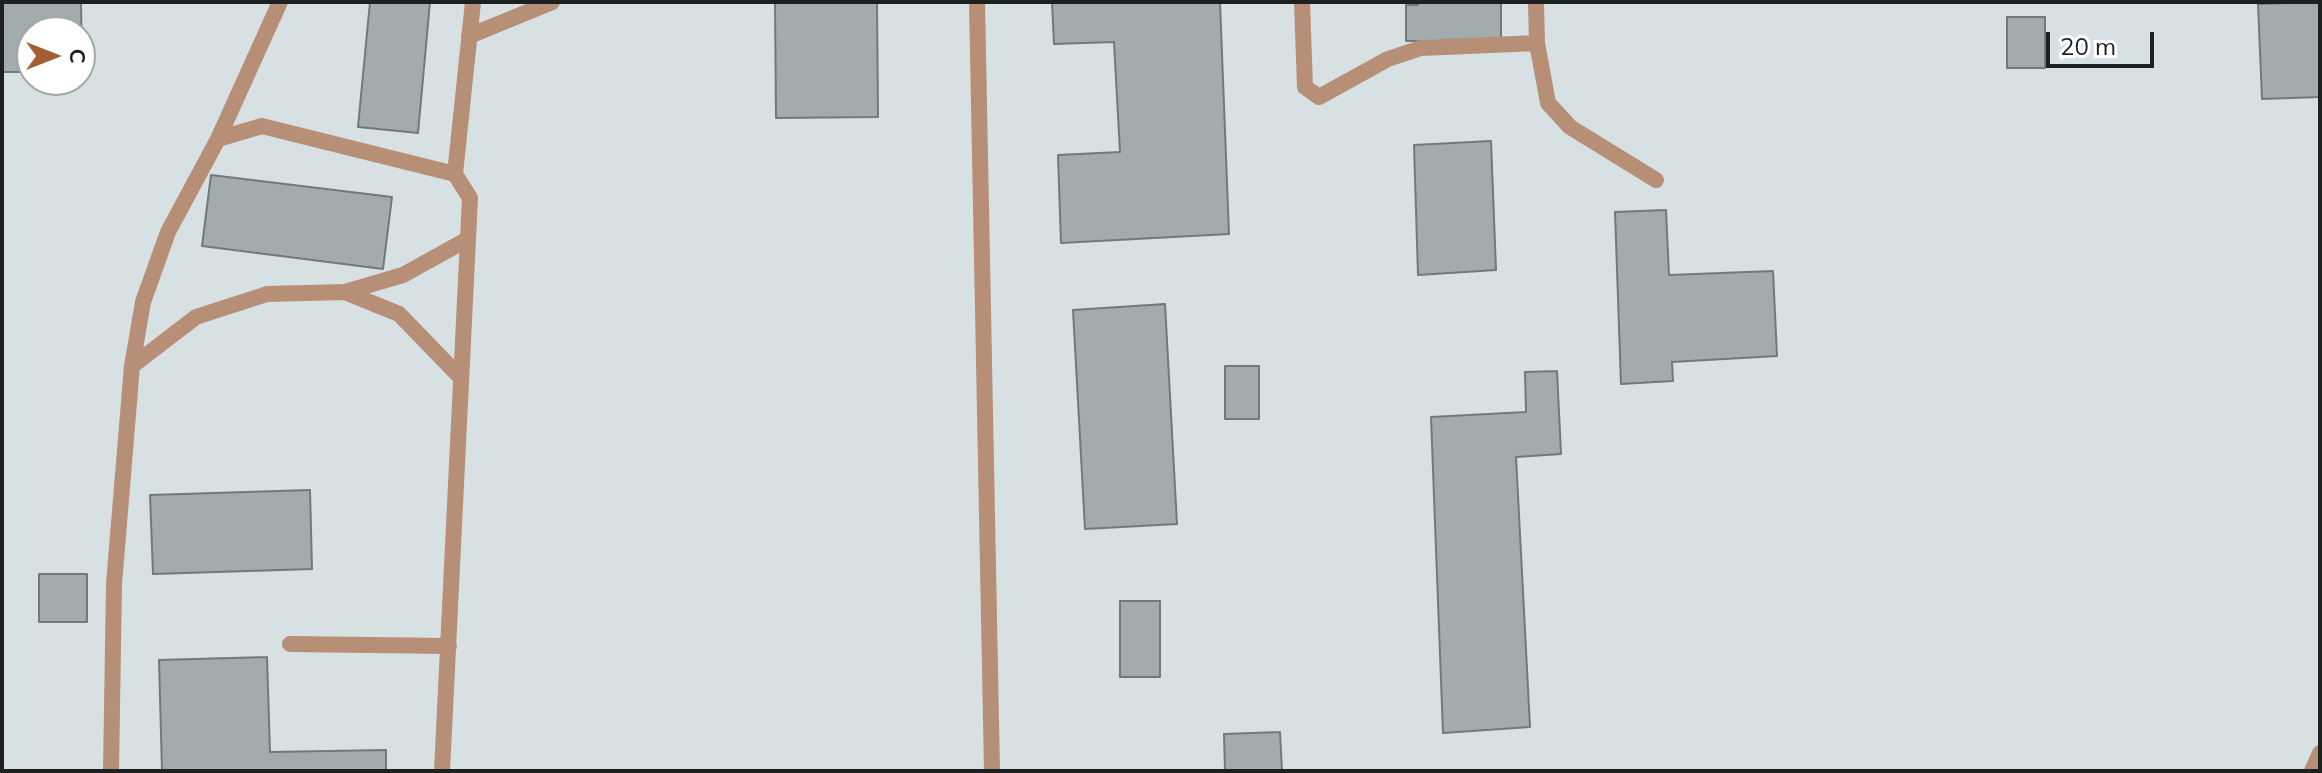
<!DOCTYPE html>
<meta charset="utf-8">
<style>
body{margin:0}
#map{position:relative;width:2322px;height:773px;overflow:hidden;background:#d7e0e3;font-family:Mulish,sans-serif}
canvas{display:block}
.frame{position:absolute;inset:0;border:4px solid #1d2021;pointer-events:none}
.north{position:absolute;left:16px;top:16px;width:80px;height:80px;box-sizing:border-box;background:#fff;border:2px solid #a5a6a6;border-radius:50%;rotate:90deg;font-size:22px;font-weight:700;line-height:32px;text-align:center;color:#1d2021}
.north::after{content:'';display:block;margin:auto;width:28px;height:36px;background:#a35f30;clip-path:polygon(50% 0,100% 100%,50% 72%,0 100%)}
.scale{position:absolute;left:2046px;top:32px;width:108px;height:36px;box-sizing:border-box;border:4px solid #1d2021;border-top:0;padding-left:10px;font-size:24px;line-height:28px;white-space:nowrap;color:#1d2021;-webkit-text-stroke:6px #fff;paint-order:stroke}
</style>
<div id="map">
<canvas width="2322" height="773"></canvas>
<div class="frame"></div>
<div class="north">С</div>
<div class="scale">20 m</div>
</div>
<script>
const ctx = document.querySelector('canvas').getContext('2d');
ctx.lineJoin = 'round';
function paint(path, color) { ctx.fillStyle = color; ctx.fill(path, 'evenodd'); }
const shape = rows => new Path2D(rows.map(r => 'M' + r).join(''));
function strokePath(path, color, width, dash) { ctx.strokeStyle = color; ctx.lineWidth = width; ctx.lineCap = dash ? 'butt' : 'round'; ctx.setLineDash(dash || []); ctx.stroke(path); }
const building = shape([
 [2,2,81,2,82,71,80,71,80,32,32,32,32,72,2,72,2,2],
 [370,2,430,2,418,133,358,127,370,2],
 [775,2,877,2,878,117,776,118,775,2],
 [1052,2,1220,2,1229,234,1061,243,1058,155,1120,152,1114,42,1054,44,1052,2],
 [1418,2,1501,2,1501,41,1406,41,1406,5,1418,5,1418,2],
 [2320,2,2320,97,2262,99,2258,4,2320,2],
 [2007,17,2045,17,2045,68,2007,68,2007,17],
 [1491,141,1496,270,1418,275,1414,145,1491,141],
 [211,175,392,197,383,269,202,246,211,175],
 [1666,210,1669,275,1773,271,1777,356,1672,362,1673,381,1621,384,1615,212,1666,210],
 [1165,304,1177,524,1085,529,1073,310,1165,304],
 [1225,366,1259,366,1259,419,1225,419,1225,366],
 [1557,371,1561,454,1516,457,1530,727,1443,733,1431,417,1526,412,1525,372,1557,371],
 [310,490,312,569,153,574,150,495,310,490],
 [39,574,87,574,87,622,39,622,39,574],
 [1120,601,1160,601,1160,677,1120,677,1120,601],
 [267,657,270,752,386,750,386,771,162,771,159,660,267,657],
 [1280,732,1282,771,1225,771,1224,734,1280,732]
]);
const service = shape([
 [977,2,992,771],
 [1302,2,1305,87,1319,97,1388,59,1421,48,1537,43],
 [1536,2,1537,43,1548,103,1570,127,1656,180],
 [469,36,552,2],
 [218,139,280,2],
 [455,174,473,2],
 [345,292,403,275,468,239],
 [132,366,196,317,267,294,345,292,399,314,461,378],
 [290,644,449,646],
 [111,771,114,584,132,366,143,302,168,232,218,139,262,126,455,174,470,198,442,771],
 [2312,771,2320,753]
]);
paint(building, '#a2acae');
strokePath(building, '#71797c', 2);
strokePath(service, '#b78f76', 16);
</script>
